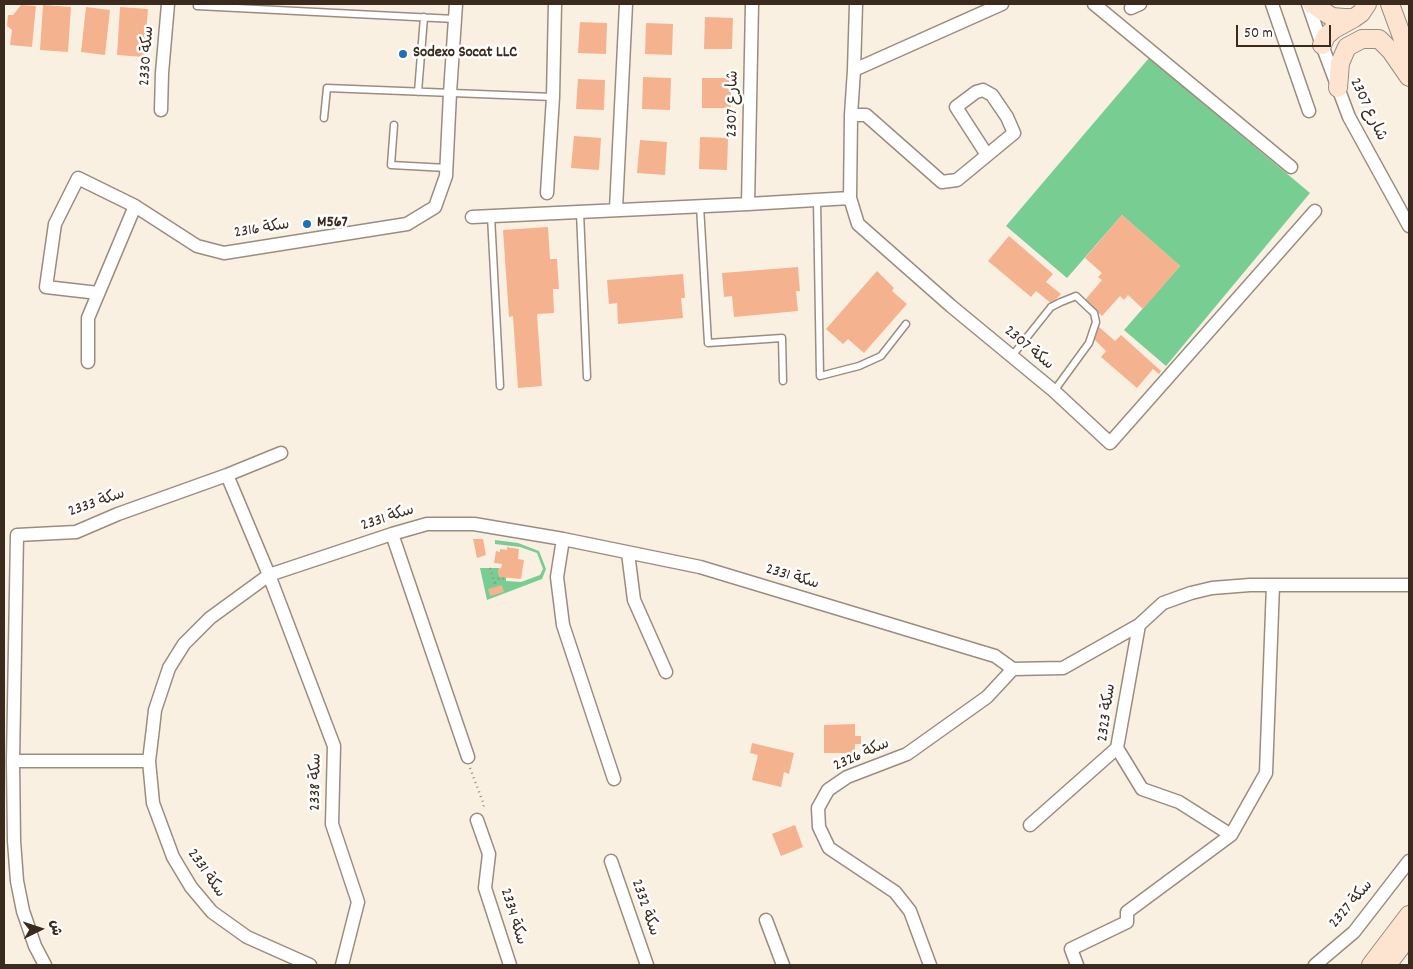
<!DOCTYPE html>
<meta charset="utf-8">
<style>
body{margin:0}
#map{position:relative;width:1413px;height:969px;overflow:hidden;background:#faf0e2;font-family:Dekko,"Playpen Sans Arabic",sans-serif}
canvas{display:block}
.frame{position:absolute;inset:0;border:5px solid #3b2a1e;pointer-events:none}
.north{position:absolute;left:15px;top:904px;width:50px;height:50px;-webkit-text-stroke:4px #fff;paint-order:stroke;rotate:86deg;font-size:14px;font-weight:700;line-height:20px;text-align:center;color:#3b2a1e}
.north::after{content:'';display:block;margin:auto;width:18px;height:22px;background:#3b2a1e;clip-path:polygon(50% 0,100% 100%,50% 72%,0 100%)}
.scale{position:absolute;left:1236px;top:25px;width:95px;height:22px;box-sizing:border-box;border:2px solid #3b2a1e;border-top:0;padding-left:6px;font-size:15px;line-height:18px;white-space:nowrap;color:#3b2a1e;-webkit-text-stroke:4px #fff;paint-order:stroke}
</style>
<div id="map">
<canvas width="1413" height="969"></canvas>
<div class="frame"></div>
<div class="north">ش</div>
<div class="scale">50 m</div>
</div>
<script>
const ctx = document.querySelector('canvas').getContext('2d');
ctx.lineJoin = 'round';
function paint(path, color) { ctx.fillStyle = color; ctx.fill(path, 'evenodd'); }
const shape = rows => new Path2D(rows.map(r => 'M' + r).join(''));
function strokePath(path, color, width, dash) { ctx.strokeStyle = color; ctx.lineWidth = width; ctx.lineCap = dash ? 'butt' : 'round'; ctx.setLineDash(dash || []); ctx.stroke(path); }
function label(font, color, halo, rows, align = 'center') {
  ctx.font = font + ' Dekko,"Playpen Sans Arabic",sans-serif'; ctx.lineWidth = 5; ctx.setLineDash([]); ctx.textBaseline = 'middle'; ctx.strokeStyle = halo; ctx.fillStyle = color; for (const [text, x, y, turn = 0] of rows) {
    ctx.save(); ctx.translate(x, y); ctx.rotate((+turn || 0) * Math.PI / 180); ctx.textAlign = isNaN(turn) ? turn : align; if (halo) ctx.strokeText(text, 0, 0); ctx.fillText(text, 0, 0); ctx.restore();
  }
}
const green = shape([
 [1149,58,1310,193,1166,366,1124,330,1180,266,1122,215,1067,278,1006,226],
 [495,540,518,543,539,551,546,569,542,579,487,600,480,568,500,568,498,570,499,575,500,577,506,577,506,581,521,582,540,575,543,569,537,553,520,547,495,544]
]);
const building = shape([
 [21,5,36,6,32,47,10,45,12,30,7,26,8,15,13,15],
 [43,5,71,7,68,52,40,50],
 [86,7,110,10,105,55,81,52],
 [120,7,148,9,144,57,117,55],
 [705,17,733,18,732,49,704,49],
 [580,22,607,23,606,54,578,53],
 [646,23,673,24,672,55,645,54],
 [643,77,671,78,670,110,642,109],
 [702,78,731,78,731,108,702,108],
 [578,79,605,80,604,110,576,109],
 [574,136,601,138,599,170,571,168],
 [700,137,728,138,727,170,699,169],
 [640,140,667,142,665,175,637,173],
 [1122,215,1180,266,1143,309,1128,295,1124,300,1120,296,1102,316,1085,300,1102,280,1098,277,1102,273,1085,258],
 [548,227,550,259,557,259,559,289,553,289,554,313,537,314,542,386,518,388,513,316,509,317,503,230],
 [1009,236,1053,274,1046,282,1061,294,1052,304,1036,291,1031,297,988,261],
 [798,267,800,291,796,291,798,311,734,317,732,296,724,297,722,273],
 [877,271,894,288,892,291,907,304,864,353,848,339,843,344,826,329],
 [683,274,685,298,681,298,683,318,618,324,617,303,609,304,607,280],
 [1099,327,1115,341,1121,335,1161,371,1159,374,1153,369,1137,388,1101,357,1106,351,1093,338],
 [473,539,483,539,486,555,477,558],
 [507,547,519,549,518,559,524,560,521,579,500,577,498,573,498,570,501,568,502,564,494,563,496,551,500,552,500,549,507,550],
 [502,585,504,592,490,596,488,589],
 [855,724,855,736,861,736,861,744,855,744,855,753,824,753,824,725],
 [752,743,794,753,789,774,784,772,781,787,752,780,758,755,750,753],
 [795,825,803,847,781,856,772,834]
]);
const path = shape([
 [490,568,496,587],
 [495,583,499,578,506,579],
 [470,768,484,805,482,810]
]);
const lane = shape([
 [197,6,455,19],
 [418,92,424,17],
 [324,118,327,88,553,97],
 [394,125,391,165,447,168],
 [817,200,820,376,859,366,881,356,906,324],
 [700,206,708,343,782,338,783,381],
 [580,212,587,377],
 [491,216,500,386],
 [1012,356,1051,307,1061,302,1076,296,1094,313,1096,322,1089,343,1054,391]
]);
const street = shape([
 [856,4,854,70,851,115,850,198,858,224,951,306,1054,391,1110,443,1315,211],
 [1094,4,1291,167],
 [1272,4,1309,111],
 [1308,4,1322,45,1349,117,1409,226],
 [1131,8,1140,4],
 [854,70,1002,4],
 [161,110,162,73,168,4],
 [851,115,866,115,942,182,957,180,1014,133,1007,117,992,95,983,90,976,92,956,107,987,155],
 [547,193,553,97,555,4],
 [748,204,752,4],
 [616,209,626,4],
 [472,217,748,204,850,198],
 [98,293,46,287,55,224,78,178,135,206,197,246,224,253,407,224,435,207,446,176,450,93,456,4],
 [88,362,88,318,135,206],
 [227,475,269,575,334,746,332,824,358,902,342,965],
 [392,534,468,757],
 [563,539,557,577,563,625,614,779],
 [628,553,634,600,666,672],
 [1139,625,1117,748,1142,789,1179,802,1231,835],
 [1013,669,1063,668,1139,625,1163,603,1191,593,1212,588,1250,585,1409,585],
 [13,761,149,761],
 [477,820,489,854,485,888,510,965],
 [1030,825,1117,748],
 [611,861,647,965],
 [766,920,783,965],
 [45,965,35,946,23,911,17,881,14,841,13,761,17,535,76,532,118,514,227,475,281,453],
 [310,965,247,937,212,912,191,887,173,857,153,803,149,761,153,728,155,710,169,668,184,644,210,618,269,575,392,534,427,524,474,524,563,539,700,567,995,656,1013,669],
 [930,965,910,911,895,892,829,848,819,827,818,808,828,790,847,777,907,754,987,697,1013,669],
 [1077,965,1071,949,1127,922,1127,912,1231,835,1266,773,1273,585],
 [1315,965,1354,932,1409,861]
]);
const secondary = shape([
 [1312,4,1332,17,1344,18,1354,18,1361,13,1367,4],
 [1390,4,1409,56],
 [1322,45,1326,36,1334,29,1354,18],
 [1338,88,1340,63,1347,47,1362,39,1379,39,1391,51,1409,77],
 [1371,965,1409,915],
 [1387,965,1409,936]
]);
const markers = [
 [403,54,5,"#1f6fb2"],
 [307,224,5,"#1f6fb2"]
];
const poiNames = [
 ["Sodexo Socat LLC",413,54],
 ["M567",317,224]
];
const streetNames = [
 ["سكة 2330",148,56,-86],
 ["2307 شارع",734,104,-89],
 ["2307 شارع",1367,110,65],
 ["2316 سكة",262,230,-9],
 ["سكة 2307",1028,349,40],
 ["سكة 2333",97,504,-19],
 ["سكة 2331",388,519,-18],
 ["سكة 2331",792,578,17],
 ["سكة 2323",1108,713,-82],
 ["سكة 2326",862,756,-24],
 ["سكة 2338",317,782,-89],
 ["سكة 2331",205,874,56],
 ["سكة 2327",1352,905,-49],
 ["سكة 2332",644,908,71],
 ["سكة 2334",512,917,73]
];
paint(green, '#77cd92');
paint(building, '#f5b28f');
strokePath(lane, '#9a8d80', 9);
strokePath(street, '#9a8d80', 15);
strokePath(secondary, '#9a8d80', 20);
strokePath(path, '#9a8d80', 2.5, [1, 4]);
strokePath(lane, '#fff', 6);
strokePath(street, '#fff', 12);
strokePath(secondary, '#fde4d1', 18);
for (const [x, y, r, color] of markers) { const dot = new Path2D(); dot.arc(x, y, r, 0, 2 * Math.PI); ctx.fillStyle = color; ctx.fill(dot); strokePath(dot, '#fff', 2); }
label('bold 16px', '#3b2a1e', '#fff', poiNames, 'left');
label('16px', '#3b2a1e', '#fff', streetNames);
</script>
